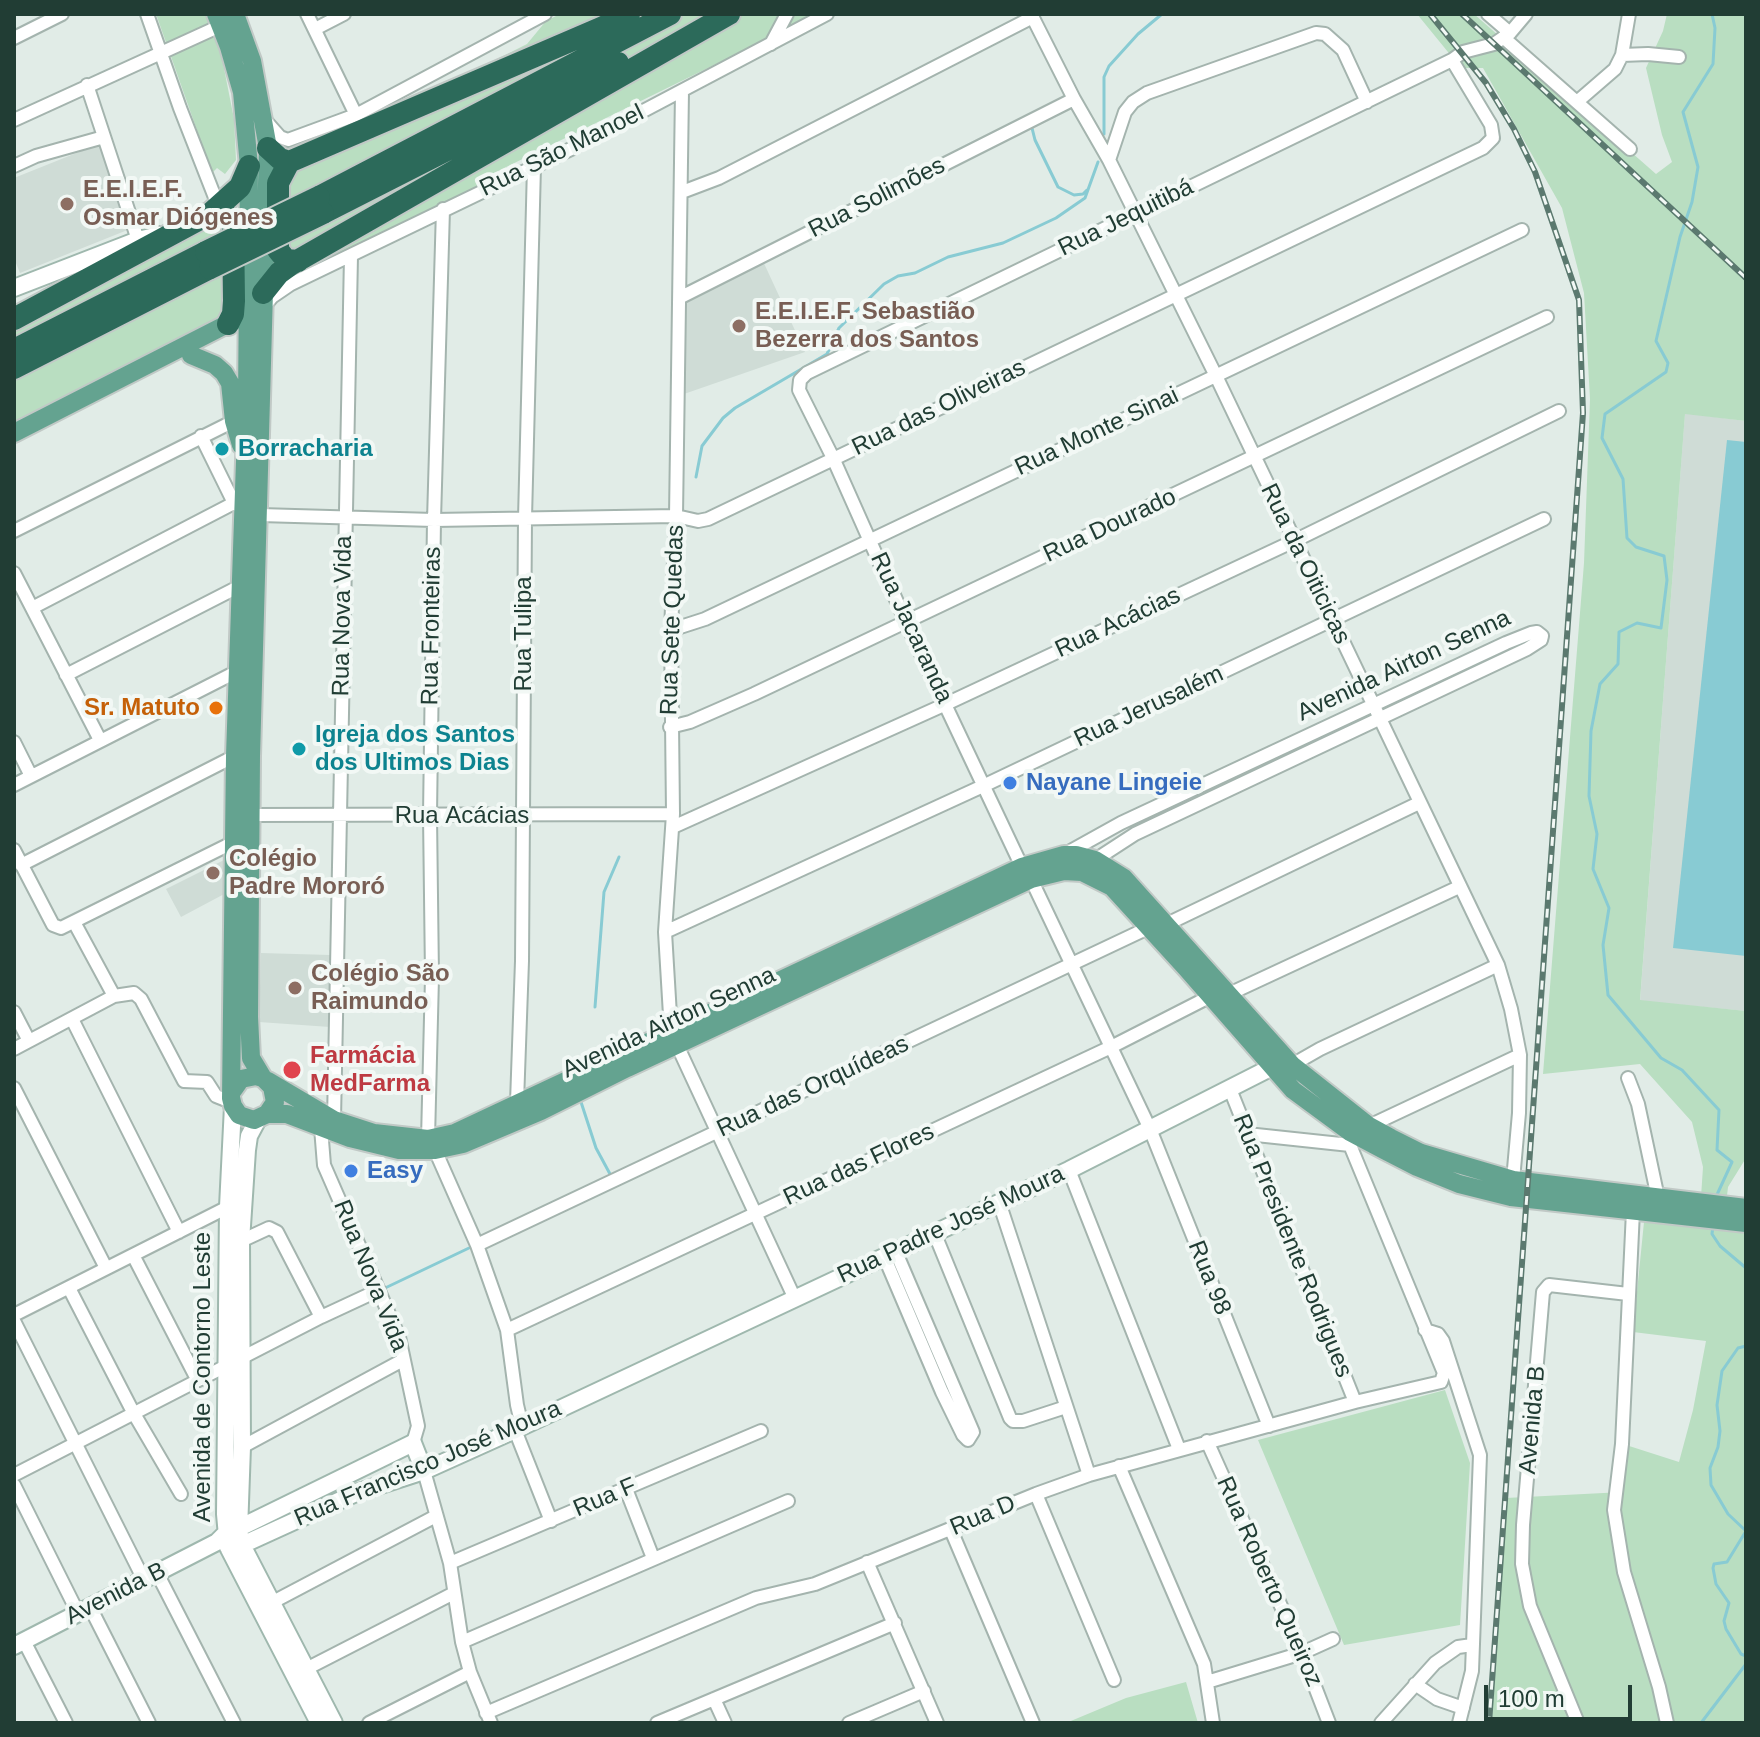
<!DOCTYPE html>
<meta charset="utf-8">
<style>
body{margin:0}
#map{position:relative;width:1760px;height:1737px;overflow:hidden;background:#e1ece7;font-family:Helvetica,sans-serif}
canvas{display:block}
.frame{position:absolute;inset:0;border:16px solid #213d34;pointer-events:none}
.scale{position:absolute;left:1484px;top:1685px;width:148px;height:36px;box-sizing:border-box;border:4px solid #213d34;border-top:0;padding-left:10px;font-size:24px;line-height:28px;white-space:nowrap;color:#213d34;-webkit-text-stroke:6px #f2f8f5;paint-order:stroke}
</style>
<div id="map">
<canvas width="1760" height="1737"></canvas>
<div class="frame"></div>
<div class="scale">100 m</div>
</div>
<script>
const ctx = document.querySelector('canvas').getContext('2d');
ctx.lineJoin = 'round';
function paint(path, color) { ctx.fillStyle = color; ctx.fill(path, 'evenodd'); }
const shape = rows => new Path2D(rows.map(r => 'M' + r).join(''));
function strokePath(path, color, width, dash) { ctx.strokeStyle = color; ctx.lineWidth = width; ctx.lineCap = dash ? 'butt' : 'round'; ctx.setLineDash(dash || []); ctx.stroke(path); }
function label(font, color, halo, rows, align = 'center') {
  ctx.font = font + ' Helvetica,sans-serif'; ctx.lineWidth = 8; ctx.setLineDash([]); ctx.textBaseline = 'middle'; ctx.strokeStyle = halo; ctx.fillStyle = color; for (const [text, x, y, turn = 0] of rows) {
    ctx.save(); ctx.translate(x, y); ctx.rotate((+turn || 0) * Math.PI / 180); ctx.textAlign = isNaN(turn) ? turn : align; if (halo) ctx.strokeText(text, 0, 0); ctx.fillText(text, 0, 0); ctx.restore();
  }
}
const built = shape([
 [99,144,130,229,20,273,14,258,14,178],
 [762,259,805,352,684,394,685,299],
 [1685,413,1746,421,1746,1011,1640,1001],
 [228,858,228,892,181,917,166,889],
 [261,953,330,955,330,1027,259,1022]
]);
const green = shape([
 [156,14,207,14,220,48,234,119,236,160,225,174,217,168,212,173],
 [560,14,818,14,494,173,475,188,340,255,316,263,286,260,285,176,318,149,527,44,546,21],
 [1417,14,1474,14,1656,174,1672,162,1662,135,1646,68,1663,31,1667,14,1746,14,1746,421,1685,414,1640,1000,1746,1011,1746,1158,1728,1187,1723,1230,1746,1233,1746,1723,1489,1723,1506,1498,1623,1492,1626,1445,1679,1462,1693,1410,1706,1341,1633,1332,1644,1222,1699,1227,1703,1167,1692,1122,1640,1064,1543,1074,1584,563,1590,399,1584,293,1562,208,1483,68,1461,68],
 [224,222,225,308,216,319,14,422,14,380,218,276,211,238,14,338,14,325,188,233],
 [1445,1390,1470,1463,1460,1625,1344,1645,1258,1440],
 [1186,1682,1198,1723,1066,1723,1126,1698]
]);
const water = shape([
 [1727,440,1746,442,1746,956,1673,948]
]);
const stream = shape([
 [1712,14,1715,28,1713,64,1683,112,1698,167,1692,202,1680,237,1656,341,1668,363,1666,372,1605,414,1602,438,1623,479,1627,538,1636,547,1664,556,1667,580,1661,628,1637,623,1619,632,1618,664,1600,684,1591,731,1589,796,1597,834,1593,869,1609,908,1603,945,1608,995,1661,1058,1682,1070,1719,1110,1717,1150,1732,1162,1715,1199],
 [1032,128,1035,140,1058,187,1074,195,1083,194,1087,190],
 [1104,134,1104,77,1109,66,1138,34,1162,14],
 [696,477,702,446,723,418,735,408,827,354,839,328,884,284,898,276,915,273,948,257,1003,243,1056,218,1085,198,1098,162],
 [595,1007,604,892,619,857],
 [581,1102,596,1148,610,1174],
 [1713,1226,1712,1234,1720,1246,1746,1268],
 [383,1289,469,1248],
 [1746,1346,1738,1348,1722,1371,1717,1405,1720,1431,1718,1447,1710,1468,1711,1485,1728,1514,1746,1531],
 [1746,1531,1727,1562,1714,1564,1713,1568,1716,1584,1729,1603,1724,1621,1726,1629,1741,1654,1746,1656],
 [1701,1723,1746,1664]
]);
const street = shape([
 [147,14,180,108,216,200,215,209],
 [307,14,356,115],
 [1031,14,1074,99,1109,160,1216,376,1498,965,1511,1009,1520,1055,1519,1113,1513,1180],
 [1488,14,1510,33],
 [315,29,344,14],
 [14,38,62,14],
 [1504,38,1630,149],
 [771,44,787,14],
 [1622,55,1648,54,1679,57],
 [87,85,138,240],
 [682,91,676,516,671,630,673,814,665,932,671,1032,795,1299],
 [1578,101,1615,69,1622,55,1629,14],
 [264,119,280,137,288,140,356,115,545,14],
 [14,120,220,26],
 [1109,160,1125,112,1133,102,1147,93,1316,33,1325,34,1343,50,1367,102],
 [14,166,36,156,104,137],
 [682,192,719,178,1033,17],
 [681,297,1074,99],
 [266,304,272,297,291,284,573,148,827,14],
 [201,436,234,503,239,506],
 [260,515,434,520,676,516,698,521,708,519,1483,148,1493,138,1491,125,1452,60],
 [14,531,234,421],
 [14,573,100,740],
 [32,608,234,503],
 [671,630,705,619,1522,230],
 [66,675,240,586],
 [670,727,690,722,754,694,1547,317],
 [14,742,31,776],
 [14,785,238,671],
 [251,815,673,814],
 [673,827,946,704,1294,541,1559,411],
 [14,850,53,925,61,928,234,842],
 [1067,853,1121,823,1506,643,1531,633,1537,632,1542,636,1541,640,1527,649,1135,834,1095,860],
 [21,865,235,756],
 [1022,867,906,622,833,458,799,390,800,380,807,373,1452,60,1463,52,1494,44,1510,33,1526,14],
 [1031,879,1150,1129,1269,1426],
 [74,922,114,996],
 [1167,924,1419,803],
 [665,932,983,786,1544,519],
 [1229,994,1459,887],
 [14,1012,29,1041],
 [72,1019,179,1232],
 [14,1049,114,996,134,993,141,999,184,1081,207,1082,216,1096,231,1102],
 [1292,1065,1320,1049,1498,965],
 [1628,1078,1638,1104,1658,1198],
 [14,1088,106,1268],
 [1230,1089,1355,1402],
 [517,1102,522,961,525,518,534,166],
 [334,1120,351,256],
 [1369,1126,1520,1055],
 [321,1128,324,1165,399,1337,418,1426,413,1443],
 [1247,1134,1350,1145],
 [428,1139,432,977,430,815,434,520,443,209],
 [435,1150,477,1245,507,1330,517,1405,522,1426],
 [1069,1170,1179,1449],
 [999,1202,1089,1475],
 [1633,1211,1622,1444,1614,1510,1624,1572,1659,1687,1667,1723],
 [934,1232,1010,1418,1013,1421,1023,1421,1066,1407],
 [241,1241,269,1228,277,1232,321,1317],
 [477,1245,1148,928],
 [133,1255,197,1379],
 [884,1256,942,1392,963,1435,968,1440,973,1432,895,1250],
 [69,1288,133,1412,181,1494],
 [14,1315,228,1207],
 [14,1321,144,1580],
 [507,1330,1111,1047,1209,997],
 [1425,1330,1438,1334,1443,1341,1480,1455,1472,1671,1459,1723],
 [515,1430,551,1521],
 [1207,1441,1302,1653,1329,1723],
 [242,1447,403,1360],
 [1119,1466,1204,1664,1213,1723],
 [424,1471,450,1563,462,1642,470,1672,491,1723],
 [14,1475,321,1317,379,1290],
 [14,1485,78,1613],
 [626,1489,653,1558],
 [1036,1494,1114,1680],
 [951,1530,1033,1723],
 [867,1562,937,1723],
 [450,1563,761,1431],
 [157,1573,234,1723],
 [271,1603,436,1516],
 [90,1607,149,1723],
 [24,1641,66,1723],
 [462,1642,788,1501],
 [306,1669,454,1593],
 [1207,1682,1302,1653,1333,1639],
 [1415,1684,1437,1699,1463,1708],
 [714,1699,725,1723],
 [486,1713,756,1598,815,1584,1036,1494,1089,1475,1355,1402,1441,1382,1444,1373,1350,1145,1350,1132],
 [369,1723,470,1672],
 [657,1723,895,1623],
 [849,1723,924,1691],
 [1381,1723,1435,1663,1458,1647,1472,1645],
 [1578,1723,1530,1606,1522,1564,1523,1525,1543,1292,1549,1285,1628,1294]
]);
const secondary = shape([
 [14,288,138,240,159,235],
 [233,1106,228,1207,225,1514,228,1547,319,1723],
 [258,1119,249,1136,247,1150,241,1241,242,1447,239,1531,242,1545,334,1723],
 [231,1532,413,1443,424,1471],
 [228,1547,242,1545,356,1493,424,1471,515,1430,1069,1170,1272,1067],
 [14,1646,217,1542,226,1533]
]);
const primary = shape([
 [216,14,229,47,242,92,249,166,247,402,235,756,231,1098,233,1106,239,1115,254,1120,267,1114,275,1102,272,1087,263,1078,256,1076,241,1079,231,1093],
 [235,14,252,61,268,148,251,756,249,1017,251,1058,263,1078],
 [191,355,215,365,224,373,230,383,234,421,241,445],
 [14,433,239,318],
 [268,1081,334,1120,374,1133,428,1139,455,1133,1022,867,1064,855,1076,855,1095,860,1124,878,1292,1065,1369,1126,1391,1138,1421,1153,1513,1180,1746,1208],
 [267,1114,287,1114,350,1138,399,1150,435,1150,463,1144,541,1111,627,1068,1031,879,1064,871,1082,872,1112,887,1186,968,1293,1090,1350,1132,1384,1150,1417,1167,1459,1184,1511,1197,1746,1223]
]);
const highway = shape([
 [268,148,280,159,289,162],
 [319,197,670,14],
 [323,213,618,63],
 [203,217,217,215,227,216,233,224,234,301,233,314,228,324],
 [298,261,286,260,278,250,278,183,289,162,603,27,629,14],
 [263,293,279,273,290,265,729,14],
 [14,319,211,213,240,187,249,166],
 [14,350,206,252],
 [14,368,210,268]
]);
const rail = shape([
 [1430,14,1486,83,1514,129,1535,172,1579,300,1583,413,1489,1723],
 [1462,14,1746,278]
]);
const highwayBridge = shape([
 [206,252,319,197],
 [210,268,323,213]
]);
const markers = [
 [67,204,8,"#8d6e63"],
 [739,326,8,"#8d6e63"],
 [222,449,8,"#0f9aa8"],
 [216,708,8,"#e8710a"],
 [299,749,8,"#0f9aa8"],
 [1010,783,8,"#3f7fe0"],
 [213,873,8,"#8d6e63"],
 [295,988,8,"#8d6e63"],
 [292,1070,10,"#e0444e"],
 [351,1171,8,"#3f7fe0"]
];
const streetNames = [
 ["Rua São Manoel",562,151,-26],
 ["Rua Solimões",877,198,-27],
 ["Rua Jequitibá",1126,218,-26],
 ["Rua das Oliveiras",939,408,-26],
 ["Rua Monte Sinai",1097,432,-25],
 ["Rua Dourado",1110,526,-25],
 ["Rua da Oiticicas",1305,564,64],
 ["Rua Nova Vida",343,616,-89],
 ["Rua Sete Quedas",673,620,-88],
 ["Rua Acácias",1118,623,-25],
 ["Rua Fronteiras",432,626,-89],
 ["Rua Jacaranda",911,628,65],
 ["Rua Tulipa",524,634,-90],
 ["Avenida Airton Senna",1404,666,-25],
 ["Rua Jerusalém",1149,707,-25],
 ["Rua Acácias",462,816],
 ["Avenida Airton Senna",669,1023,-25],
 ["Rua das Orquídeas",813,1087,-25],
 ["Rua das Flores",859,1165,-25],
 ["Rua Padre José Moura",951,1225,-25],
 ["Rua Presidente Rodrigues",1292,1246,68],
 ["Rua Nova Vida",370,1276,68],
 ["Rua 98",1209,1278,68],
 ["Avenida de Contorno Leste",203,1377,-90],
 ["Avenida B",1533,1420,-85],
 ["Rua Francisco José Moura",428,1464,-23],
 ["Rua F",605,1498,-23],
 ["Rua D",983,1516,-23],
 ["Rua Roberto Queiroz",1269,1582,66],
 ["Avenida B",116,1594,-27]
];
const educationNames = [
 ["E.E.I.E.F.",83,190],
 ["Osmar Diógenes",83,218],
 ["E.E.I.E.F. Sebastião",755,312],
 ["Bezerra dos Santos",755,340],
 ["Colégio",229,859],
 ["Padre Mororó",229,887],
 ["Colégio São",311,974],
 ["Raimundo",311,1002]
];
const cultureNames = [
 ["Borracharia",238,449],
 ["Igreja dos Santos",315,735],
 ["dos Ultimos Dias",315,763]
];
const foodNames = [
 ["Sr. Matuto",200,708]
];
const shopNames = [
 ["Nayane Lingeie",1026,783],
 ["Easy",367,1171]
];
const healthNames = [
 ["Farmácia",310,1056],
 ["MedFarma",310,1084]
];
paint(built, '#cfdcd6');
paint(green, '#b9dec1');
paint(water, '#88cbd3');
strokePath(stream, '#88cbd3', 3);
strokePath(street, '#a4b4ae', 16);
strokePath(secondary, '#9fb8ae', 20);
strokePath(primary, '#c1c9c6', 22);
strokePath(highway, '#c1c9c6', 26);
strokePath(street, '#fff', 12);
strokePath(secondary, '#fff', 16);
strokePath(primary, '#64a390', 18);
strokePath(highway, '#2c6a5a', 22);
strokePath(rail, '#5b796f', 6);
strokePath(rail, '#f2f8f5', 3, [9]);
strokePath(highwayBridge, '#c1c9c6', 26, []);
strokePath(highwayBridge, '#2c6a5a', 22);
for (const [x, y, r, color] of markers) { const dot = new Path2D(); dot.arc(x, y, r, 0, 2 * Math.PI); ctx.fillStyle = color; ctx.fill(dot); strokePath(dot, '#f2f8f5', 3); }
label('24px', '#213d34', '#f2f8f5', streetNames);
label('bold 24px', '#785e54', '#f2f8f5', educationNames, 'left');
label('bold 24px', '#0d838f', '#f2f8f5', cultureNames, 'left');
label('bold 24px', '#c56008', '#f2f8f5', foodNames, 'right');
label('bold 24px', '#366cbe', '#f2f8f5', shopNames, 'left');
label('bold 24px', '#be3a42', '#f2f8f5', healthNames, 'left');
</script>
